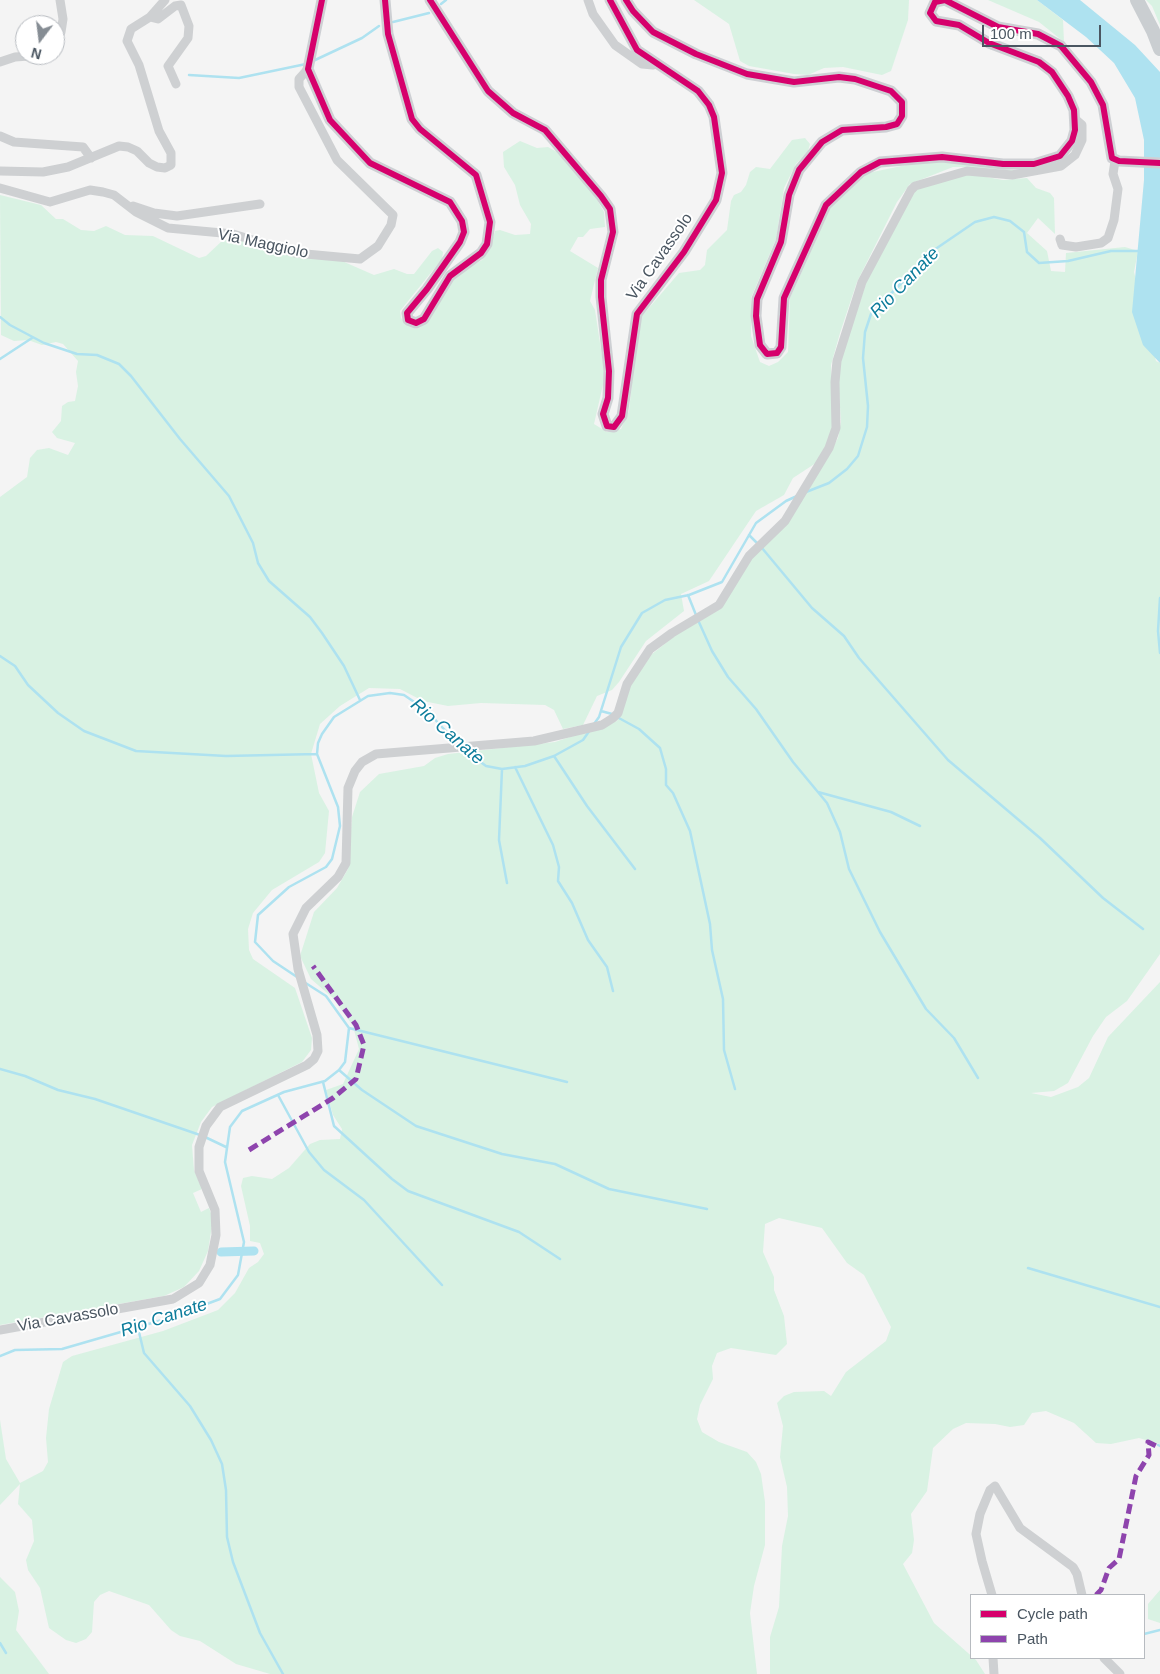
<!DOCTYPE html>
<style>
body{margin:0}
#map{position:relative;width:1160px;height:1674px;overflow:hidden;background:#f4f4f4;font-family:Arial,sans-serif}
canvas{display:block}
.legend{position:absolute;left:970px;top:1594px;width:175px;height:65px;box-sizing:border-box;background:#fff;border:1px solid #b7bbc0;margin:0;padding:6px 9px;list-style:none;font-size:15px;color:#4a5661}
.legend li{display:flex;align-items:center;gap:10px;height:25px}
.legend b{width:25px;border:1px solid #b7bbc0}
.north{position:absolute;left:15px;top:15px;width:50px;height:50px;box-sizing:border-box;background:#fff;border:1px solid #b7bbc0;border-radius:50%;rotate:195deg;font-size:14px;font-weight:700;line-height:20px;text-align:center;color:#4a5661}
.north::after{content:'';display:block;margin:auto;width:18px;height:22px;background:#868d94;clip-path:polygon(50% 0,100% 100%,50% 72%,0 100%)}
.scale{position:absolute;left:982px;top:25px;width:119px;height:22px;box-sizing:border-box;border:2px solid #4a5661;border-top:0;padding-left:6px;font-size:15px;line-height:18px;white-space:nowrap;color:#4a5661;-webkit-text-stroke:4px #fff;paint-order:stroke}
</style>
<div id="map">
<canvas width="1160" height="1674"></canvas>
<ul class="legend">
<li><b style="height:6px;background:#d6006c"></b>Cycle path</li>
<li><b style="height:6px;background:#8e44ad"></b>Path</li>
</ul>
<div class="north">N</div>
<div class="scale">100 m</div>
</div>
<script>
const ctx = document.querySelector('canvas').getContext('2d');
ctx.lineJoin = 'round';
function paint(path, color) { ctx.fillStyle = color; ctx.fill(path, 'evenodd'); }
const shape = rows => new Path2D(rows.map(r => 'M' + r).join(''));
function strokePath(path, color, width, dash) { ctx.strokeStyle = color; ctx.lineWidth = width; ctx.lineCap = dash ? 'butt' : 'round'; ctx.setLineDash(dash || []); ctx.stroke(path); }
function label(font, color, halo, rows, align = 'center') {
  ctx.font = font + ' Arial,sans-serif'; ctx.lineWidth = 4; ctx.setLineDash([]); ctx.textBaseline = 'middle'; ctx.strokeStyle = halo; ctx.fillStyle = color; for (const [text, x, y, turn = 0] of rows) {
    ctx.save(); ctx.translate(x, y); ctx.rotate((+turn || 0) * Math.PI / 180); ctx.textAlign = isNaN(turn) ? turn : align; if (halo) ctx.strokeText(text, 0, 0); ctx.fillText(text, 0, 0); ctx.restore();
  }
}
const green = shape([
 [694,0,909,0,908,20,891,71,882,75,843,67,824,68,808,75,794,74,749,66,740,61,729,24],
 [988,0,1037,0,1063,20,1064,42,1039,22],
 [1146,0,1160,0,1160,25,1152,6],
 [805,138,810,144,808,151,796,164,784,188,776,239,751,298,751,336,760,362,769,366,778,362,788,352,790,298,830,208,868,173,930,160,1022,171,994,172,970,167,953,167,910,184,897,202,857,282,840,333,831,365,833,420,830,438,816,463,793,478,784,495,756,511,709,581,681,594,684,611,646,641,619,682,612,690,597,696,583,725,563,729,554,710,545,705,481,703,448,706,423,701,400,689,369,688,340,706,320,724,311,754,319,793,329,811,325,853,319,862,272,890,253,913,248,929,249,950,253,959,295,988,312,1038,311,1050,302,1062,212,1107,201,1122,192,1145,194,1170,202,1189,193,1193,201,1212,209,1208,213,1219,208,1251,199,1271,184,1287,164,1296,0,1325,0,497,27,477,30,458,37,450,49,448,68,455,75,443,57,438,52,432,61,421,62,406,68,402,75,401,78,386,76,372,78,361,63,344,56,342,42,345,28,340,14,341,1,335,0,195,41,205,56,219,63,219,81,230,94,231,106,226,125,235,153,236,199,258,206,256,223,240,238,240,342,261,374,275,394,269,407,274,414,274,432,251,438,248,443,252,442,259,400,311,401,318,405,323,416,329,421,327,457,274,482,260,490,247,495,231,500,230,515,235,530,234,531,224,520,205,515,185,504,167,503,152,520,141,537,148,548,147,557,152,592,191,604,212,605,227,590,229,583,237,578,237,570,251,598,268,590,301,595,310,605,376,594,424,607,432,621,429,629,411,637,336,642,316,679,273,700,270,705,265,707,250,727,230,731,201,734,195,741,192,746,185,750,172,756,167,770,169,792,140],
 [970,174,1003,180,1027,178,1036,188,1050,193,1054,198,1055,234,1038,218,1027,233,1047,251,1051,271,1065,272,1066,253,1125,247,1138,251,1134,272,1156,361,1160,363,1160,954,1127,1001,1106,1017,1093,1036,1068,1083,1054,1091,1031,1093,1051,1097,1078,1087,1089,1078,1108,1037,1160,982,1160,1444,1139,1438,1111,1444,1096,1443,1074,1423,1046,1411,1032,1413,1024,1425,1010,1427,995,1424,966,1423,953,1429,933,1448,927,1491,911,1514,914,1540,912,1553,903,1564,934,1623,976,1660,985,1674,770,1674,770,1637,779,1607,782,1546,788,1516,787,1487,780,1457,783,1426,777,1403,784,1396,794,1392,824,1391,831,1396,846,1372,886,1341,891,1327,864,1275,847,1263,822,1228,779,1218,765,1224,763,1252,774,1277,774,1290,784,1316,787,1344,776,1355,731,1348,717,1353,712,1366,713,1379,700,1405,697,1419,702,1432,719,1442,747,1452,756,1462,761,1474,765,1502,765,1545,754,1586,750,1613,757,1674,270,1674,236,1664,200,1641,180,1636,171,1630,149,1605,109,1591,100,1595,94,1602,92,1632,86,1639,76,1643,66,1640,49,1628,40,1588,28,1570,26,1560,34,1541,32,1520,18,1504,20,1484,0,1505,0,1420,6,1459,20,1483,43,1471,48,1462,46,1438,49,1409,63,1362,72,1356,163,1331,218,1310,235,1293,249,1268,258,1262,264,1254,260,1243,250,1241,250,1226,241,1186,243,1178,252,1176,272,1179,289,1168,310,1144,320,1140,340,1139,342,1129,333,1115,326,1090,343,1084,359,1049,353,1026,333,998,311,979,300,956,314,912,337,888,348,869,352,817,360,792,379,774,424,766,435,758,448,754,555,742,617,721,631,684,652,654,676,635,720,609,744,566,783,527,832,449,838,438,841,422,838,378,840,363,868,277,911,196,917,189],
 [0,1577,15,1592,19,1611,16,1630,49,1674,0,1674],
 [1160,1590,1160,1623,1148,1619,1148,1604]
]);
const water = shape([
 [1037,0,1080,0,1135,45,1160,72,1160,363,1143,345,1132,312,1144,180,1144,140,1135,98,1114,63,1086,37]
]);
const stream = shape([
 [441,4,446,0],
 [393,22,429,13],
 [313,61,362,38,379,26],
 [189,75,239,78,306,64],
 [0,317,10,325,44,343,77,354,97,355,119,364,131,376,180,439,229,496,253,543,258,563,269,581,310,617,322,633,344,666,360,700],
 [0,359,32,338],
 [806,492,829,483,847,469,858,456,867,427,868,406,863,358,865,332,871,314,934,250,975,222,994,217,1010,221,1024,232,1027,252,1039,263,1068,261,1111,251,1139,251],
 [749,535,758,544],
 [762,548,812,608,844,636,859,658,948,760,1040,838,1103,898,1143,929],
 [688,595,696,615],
 [1160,598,1158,631,1160,653],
 [698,620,712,651,728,677,756,709,793,762,827,803,840,832,849,869,880,932,926,1009,954,1038,978,1078],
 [0,656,15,666,28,685,58,713,84,731,136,751,226,756,317,754],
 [601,711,612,714],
 [617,717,639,729,660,748,666,769,666,785,673,793,690,831,710,924,712,950,723,999,724,1050,735,1089],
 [594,724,599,717,621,647,642,613,665,600,689,595,722,582,756,523,786,501,797,496],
 [463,749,486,766,502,769,525,766,554,756,583,740,590,730],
 [554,756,587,806,635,869],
 [515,767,553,845,559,867,558,881,572,903,588,940,607,967,613,991],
 [502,769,499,840,507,883],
 [818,792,891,812,920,826],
 [297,977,273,961,255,942,258,915,289,887,326,867,332,859,340,826,338,807,317,754,318,743,322,734,334,717,368,696,390,693,404,695,426,710,459,745],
 [349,1028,567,1082],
 [0,1069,25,1076,58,1090,95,1099,200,1135],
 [339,1070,362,1090,416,1126,502,1154,555,1164,609,1189,707,1209],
 [323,1082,334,1126,392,1179,408,1191,519,1232,560,1259],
 [278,1095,309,1152,324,1170,364,1200,442,1285],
 [205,1137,226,1147],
 [1028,1268,1160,1307],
 [138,1328,144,1353,190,1406,211,1440,222,1464,226,1490,227,1537,233,1562,260,1633,283,1674],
 [0,1356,15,1350,62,1349,169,1318,220,1299,238,1275,244,1242,225,1162,230,1127,242,1111,284,1092,325,1081,339,1070,345,1062,349,1028,326,996,304,982],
 [1158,1445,1160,1446],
 [1144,1634,1160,1630],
 [0,1643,6,1653]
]);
const canal = shape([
 [221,1252,254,1251]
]);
const minor = shape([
 [588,0,593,14,615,45,642,64,653,65,656,64],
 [150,17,158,19,175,6,181,5,189,26,188,38,168,66,176,84],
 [55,46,61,32,63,19,60,0],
 [0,62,15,57,43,55],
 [0,136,14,142,83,147,91,158],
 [0,171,43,172,68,167,119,146,128,147,137,151,149,163,157,167,165,168,171,165,171,153,159,131,139,65,127,41,131,29,150,17,165,0],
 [0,188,50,202,90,190,103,192,114,195,136,212,168,228,233,234,295,253,360,259,378,246,391,225,393,215,337,160,299,87,299,79,308,69],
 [133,206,154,213,177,216,260,204],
 [1060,239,1062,245,1076,247,1101,243,1108,238,1114,220,1118,189,1113,174,1115,161],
 [0,1330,173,1299,199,1283,210,1265,216,1235,215,1210,199,1171,199,1147,206,1126,220,1107,307,1065,314,1059,318,1051,317,1035,298,969,293,934,306,908,338,877,346,863,348,788,355,771,362,762,376,754,534,741,602,725,613,718,618,713,627,684,650,649,672,633,719,605,749,556,785,521,829,448,836,428,835,382,837,361,862,282,911,190,915,186,967,171,1012,175,1061,166,1075,155,1082,140,1082,125,1075,119],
 [992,1595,982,1561,976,1534,980,1514,990,1490,995,1486,1020,1528,1073,1567,1077,1574,1082,1595],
 [993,1658,994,1674],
 [1104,1658,1120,1674]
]);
const secondary = shape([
 [322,0,308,69,330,120,370,163,450,202,462,221,464,232,460,242,427,289,407,313,408,320,416,323,424,319,450,276,481,253,487,244,490,222,476,175,420,129,412,119,388,34,385,0],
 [430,0,488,91,513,113,545,130,601,196,610,209,613,232,601,280,601,297,609,371,608,398,603,414,607,426,614,427,622,416,637,314,684,252,716,200,722,173,714,117,709,105,698,91,637,50,610,0],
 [626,0,633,11,653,32,696,54,747,74,794,82,839,77,855,79,891,91,902,102,902,116,897,124,886,127,842,130,822,142,799,170,789,195,781,242,757,299,756,316,760,345,767,354,777,353,781,347,784,298,826,205,861,172,880,162,942,157,1003,164,1034,164,1060,156,1072,141,1075,130,1074,110,1068,96,1052,72,1039,62,989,43,959,25,936,21,930,13,935,2,945,0,998,27,1038,34,1061,46,1091,82,1103,105,1112,158,1119,161,1160,163]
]);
const primary = shape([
 [1137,0,1153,31,1160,49]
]);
const quiet = shape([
 [249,1150,333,1098,356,1079,364,1045,356,1025,313,966],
 [1096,1595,1101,1590,1109,1568,1119,1559,1136,1476,1149,1455,1148,1442,1160,1448]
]);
const cycleway = shape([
 [322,0,308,69,330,120,370,163,450,202,462,221,464,232,460,242,427,289,407,313,408,320,416,323,424,319,450,276,481,253,487,244,490,222,476,175,420,129,412,119,388,34,385,0],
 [430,0,488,91,513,113,545,130,601,196,610,209,613,232,601,280,601,297,609,371,608,398,603,414,607,426,614,427,622,416,637,314,684,252,716,200,722,173,714,117,709,105,698,91,637,50,610,0],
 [626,0,633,11,653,32,696,54,747,74,794,82,839,77,855,79,891,91,902,102,902,116,897,124,886,127,842,130,822,142,799,170,789,195,781,242,757,299,756,316,760,345,767,354,777,353,781,347,784,298,826,205,861,172,880,162,942,157,1003,164,1034,164,1060,156,1072,141,1075,130,1074,110,1068,96,1052,72,1039,62,989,43,959,25,936,21,930,13,935,2,945,0,998,27,1038,34,1061,46,1091,82,1103,105,1112,158,1119,161,1160,163]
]);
const streetNames = [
 ["Via Maggiolo",263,244,12],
 ["Via Cavassolo",660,257,-55],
 ["Via Cavassolo",68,1318,-10]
];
const waterNames = [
 ["Rio Canate",905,283,-46],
 ["Rio Canate",447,732,41],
 ["Rio Canate",164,1318,-18]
];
paint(green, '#d9f2e3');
paint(water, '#aee2f0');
strokePath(stream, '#aee2f0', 2.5);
strokePath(canal, '#aee2f0', 9);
strokePath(minor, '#ced0d2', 9);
strokePath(secondary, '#ced0d4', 11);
strokePath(primary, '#caced1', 14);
strokePath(quiet, '#8e44ad', 5, [10, 5]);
strokePath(cycleway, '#d6006c', 6);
label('16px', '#4a5661', '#fff', streetNames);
label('italic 18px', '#0c7c9b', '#fff', waterNames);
</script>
